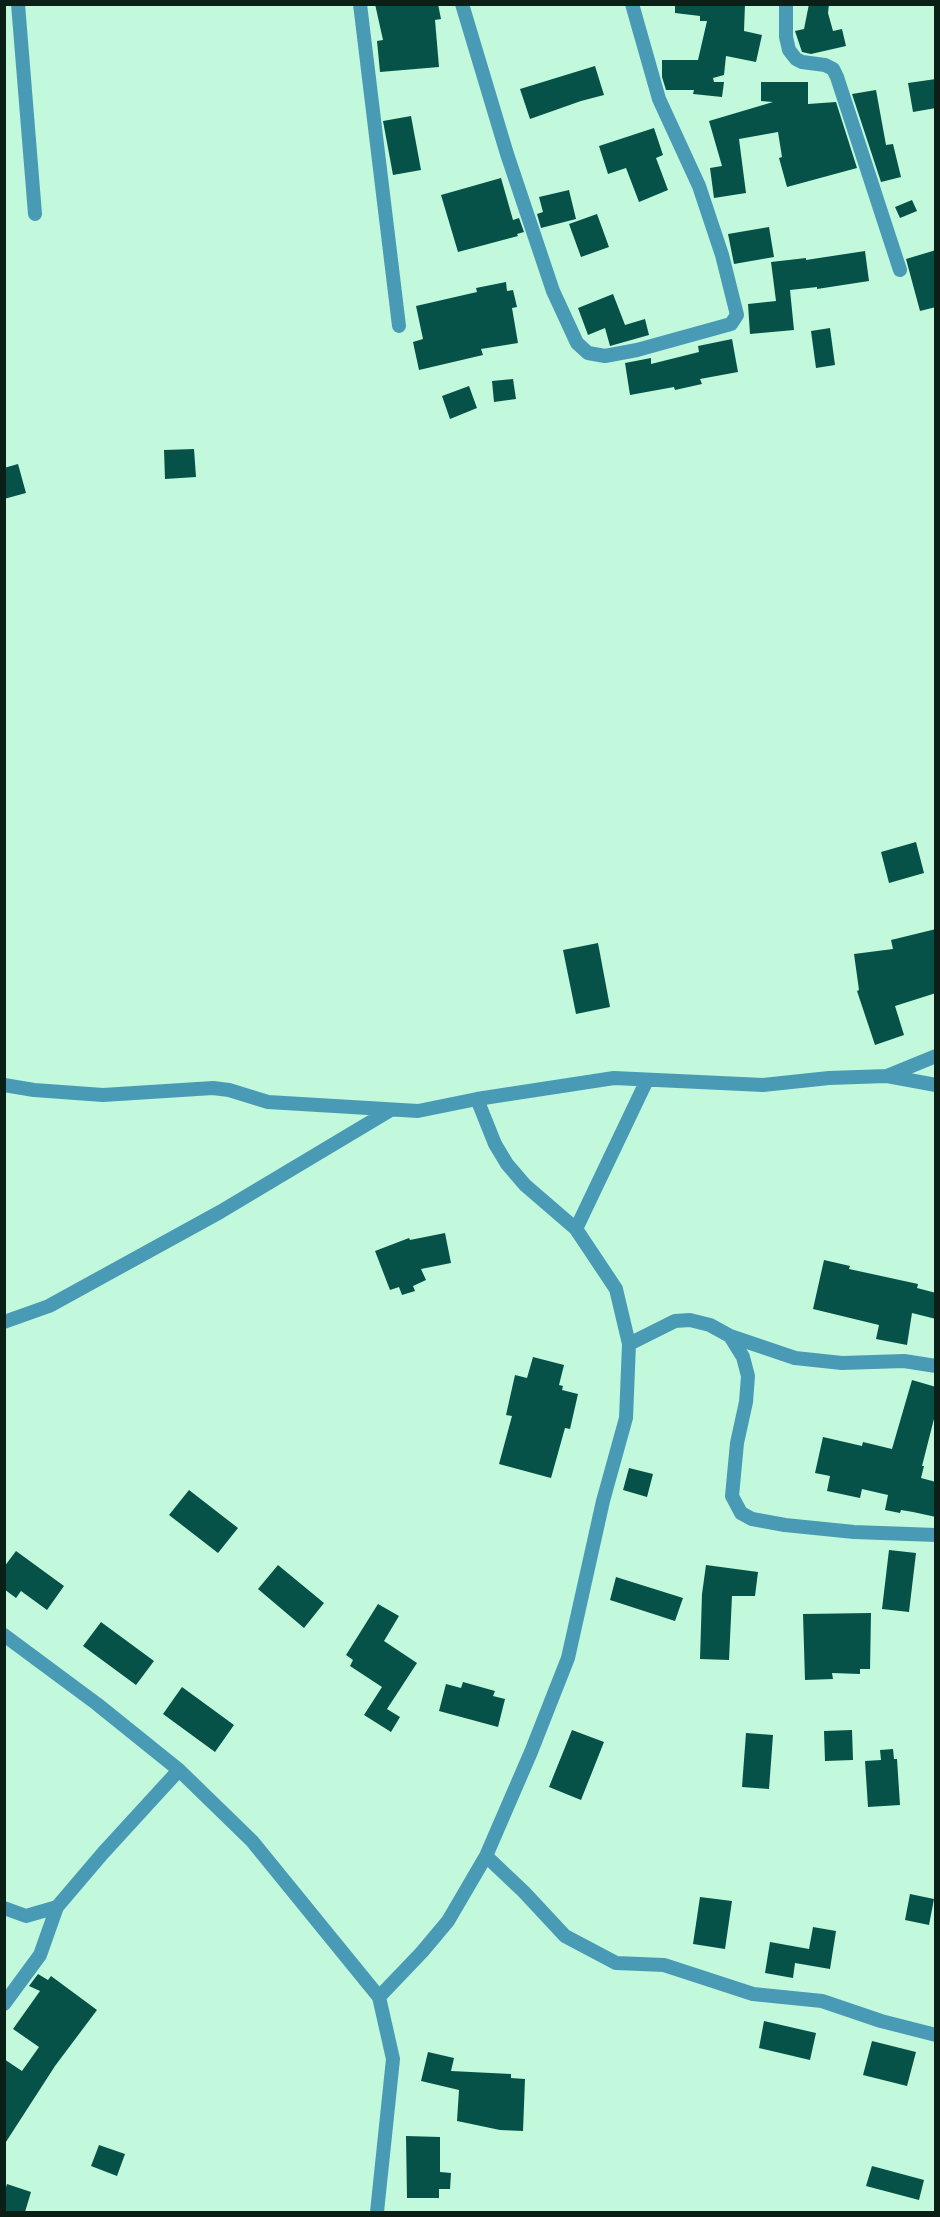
<!DOCTYPE html>
<style>
body{margin:0}
#map{position:relative;width:940px;height:2217px;overflow:hidden;background:#c2f9dd;font-family:"Roboto Condensed",sans-serif}
canvas{display:block}
.frame{position:absolute;inset:0;border:6px solid #0a2016;pointer-events:none}
</style>
<div id="map">
<canvas width="940" height="2217"></canvas>
<div class="frame"></div>
</div>
<script>
const ctx = document.querySelector('canvas').getContext('2d');
ctx.lineJoin = 'round';
function paint(path, color) { ctx.fillStyle = color; ctx.fill(path, 'evenodd'); }
const shape = rows => new Path2D(rows.map(r => 'M' + r).join(''));
function strokePath(path, color, width, dash) { ctx.strokeStyle = color; ctx.lineWidth = width; ctx.lineCap = dash ? 'butt' : 'round'; ctx.setLineDash(dash || []); ctx.stroke(path); }
const building = shape([
 [375,4,438,4,441,19,435,20,439,67,380,72,377,41,383,40],
 [675,4,745,4,744,31,762,35,756,62,726,56,724,75,713,78,714,82,724,82,722,97,693,94,694,90,666,90,662,77,662,60,698,60,707,21,700,21,700,16,675,13],
 [809,4,829,4,828,13,833,31,842,29,846,46,811,54,802,52,795,31,804,29],
 [595,66,604,95,581,101,530,119,520,89],
 [936,79,936,108,913,112,908,83],
 [761,82,808,82,808,104,836,102,857,168,787,187,779,158,782,157,778,132,739,139,746,193,714,198,710,168,722,166,709,121,773,102,761,101],
 [876,90,886,145,893,144,901,177,881,182,852,94],
 [411,116,421,170,393,175,383,121],
 [654,128,663,155,656,158,668,190,639,202,626,168,608,174,599,146],
 [501,178,513,220,519,218,524,232,517,234,518,236,458,252,441,195],
 [569,190,576,219,541,228,537,214,543,212,539,197],
 [912,200,917,211,900,218,895,207],
 [597,214,609,247,581,257,569,224],
 [769,227,774,257,734,264,728,234],
 [936,250,936,307,920,311,906,259],
 [865,251,869,281,817,289,817,287,790,290,794,330,750,334,748,304,776,301,771,262,806,258,806,260],
 [506,282,507,291,513,290,517,307,512,308,518,343,481,349,483,355,419,370,413,342,423,339,416,306,477,292,476,288],
 [613,294,625,325,645,319,649,335,610,346,605,328,588,335,578,308],
 [830,328,835,365,816,368,811,331],
 [732,339,738,372,700,379,702,384,675,390,674,387,630,395,625,363,651,358,651,364,699,352,698,346],
 [513,379,516,399,494,402,492,381],
 [469,386,477,408,450,419,442,396],
 [194,449,196,477,165,479,164,450],
 [18,464,26,493,4,499,4,468],
 [916,842,924,873,889,883,881,852],
 [936,929,936,993,895,1006,904,1035,875,1045,857,991,859,990,854,954,893,949,891,940],
 [598,943,610,1007,576,1014,563,950],
 [445,1233,451,1263,421,1269,426,1280,413,1286,415,1291,402,1295,399,1287,390,1290,375,1251,409,1238,410,1240],
 [824,1260,850,1266,849,1269,918,1284,917,1288,936,1293,936,1319,912,1313,907,1345,876,1339,879,1325,813,1309],
 [533,1357,564,1365,559,1385,563,1386,562,1390,578,1394,570,1429,565,1428,551,1478,499,1464,512,1416,506,1415,515,1375,527,1378],
 [912,1380,936,1387,936,1411,922,1466,924,1466,921,1478,936,1482,936,1517,913,1512,901,1510,900,1513,885,1510,888,1495,862,1489,860,1498,827,1491,830,1476,815,1473,823,1437,862,1446,863,1442,892,1449],
 [629,1468,653,1474,647,1497,623,1490],
 [189,1490,238,1528,218,1553,169,1515],
 [889,1550,916,1553,909,1612,882,1609],
 [16,1551,64,1586,47,1610,21,1591,16,1598,4,1589,4,1567],
 [278,1565,324,1603,304,1628,258,1589],
 [706,1565,758,1572,755,1596,732,1596,729,1660,700,1659,702,1594],
 [616,1577,683,1598,675,1621,610,1600],
 [378,1604,399,1616,384,1641,417,1663,387,1709,400,1717,391,1732,364,1715,382,1687,350,1666,353,1660,346,1655],
 [871,1613,870,1669,860,1669,860,1674,832,1673,833,1679,805,1680,803,1614],
 [101,1622,154,1661,136,1685,83,1646],
 [463,1682,495,1691,493,1696,505,1699,498,1727,439,1711,446,1684,461,1688],
 [182,1687,234,1725,215,1752,163,1714],
 [572,1730,604,1742,581,1800,549,1787],
 [852,1730,853,1760,825,1761,824,1731],
 [746,1733,773,1735,769,1789,742,1787],
 [893,1749,894,1759,897,1759,900,1805,868,1807,865,1761,881,1760,880,1750],
 [910,1894,934,1899,929,1925,905,1920],
 [700,1897,732,1901,725,1949,693,1944],
 [813,1927,836,1931,830,1969,795,1963,793,1978,765,1973,770,1942,809,1949],
 [38,1974,48,1980,51,1976,97,2010,55,2066,4,2145,4,2059,22,2071,39,2047,13,2029,40,1991,29,1986],
 [764,2021,816,2033,810,2060,759,2048],
 [872,2041,916,2052,907,2086,863,2075],
 [428,2052,454,2058,451,2071,511,2074,511,2078,525,2079,523,2131,500,2130,457,2121,459,2090,421,2081],
 [406,2136,440,2137,440,2172,451,2173,450,2189,439,2189,439,2198,407,2198],
 [99,2145,125,2154,117,2176,91,2166],
 [872,2166,924,2180,919,2200,866,2186],
 [7,2184,31,2192,25,2212,4,2212,4,2194]
]);
const minor = shape([
 [18,4,35,214],
 [360,4,399,326],
 [462,4,507,154,553,291,577,343,588,353,605,356,637,350,731,324,737,315,722,255,699,186,659,99,632,4],
 [786,4,786,37,789,50,796,59,802,62,825,65,833,69,837,77,900,270],
 [887,1076,936,1056],
 [4,1085,34,1090,103,1095,213,1088,229,1090,268,1102,418,1111,477,1099,614,1078,763,1085,829,1078,887,1076,936,1085],
 [576,1229,647,1080],
 [4,1322,49,1306,220,1212,389,1111],
 [730,1336,743,1357,748,1376,746,1402,737,1443,732,1496,741,1513,752,1519,785,1525,854,1532,936,1535],
 [629,1344,675,1321,690,1320,710,1325,730,1336,795,1358,842,1363,904,1361,936,1366],
 [4,1635,97,1704,179,1770,252,1841,379,1997,393,2059,377,2212],
 [486,1856,524,1892,565,1936,616,1963,664,1965,753,1994,822,2001,881,2021,936,2035],
 [4,1908,26,1916,57,1907,103,1853,179,1770],
 [379,1997,422,1952,448,1921,486,1856,531,1752,568,1658,603,1501,626,1418,629,1344,616,1289,576,1229,525,1185,507,1164,495,1144,477,1099],
 [4,2004,40,1955,57,1907]
]);
paint(building, '#065249');
strokePath(minor, '#499bb5', 14);
</script>
